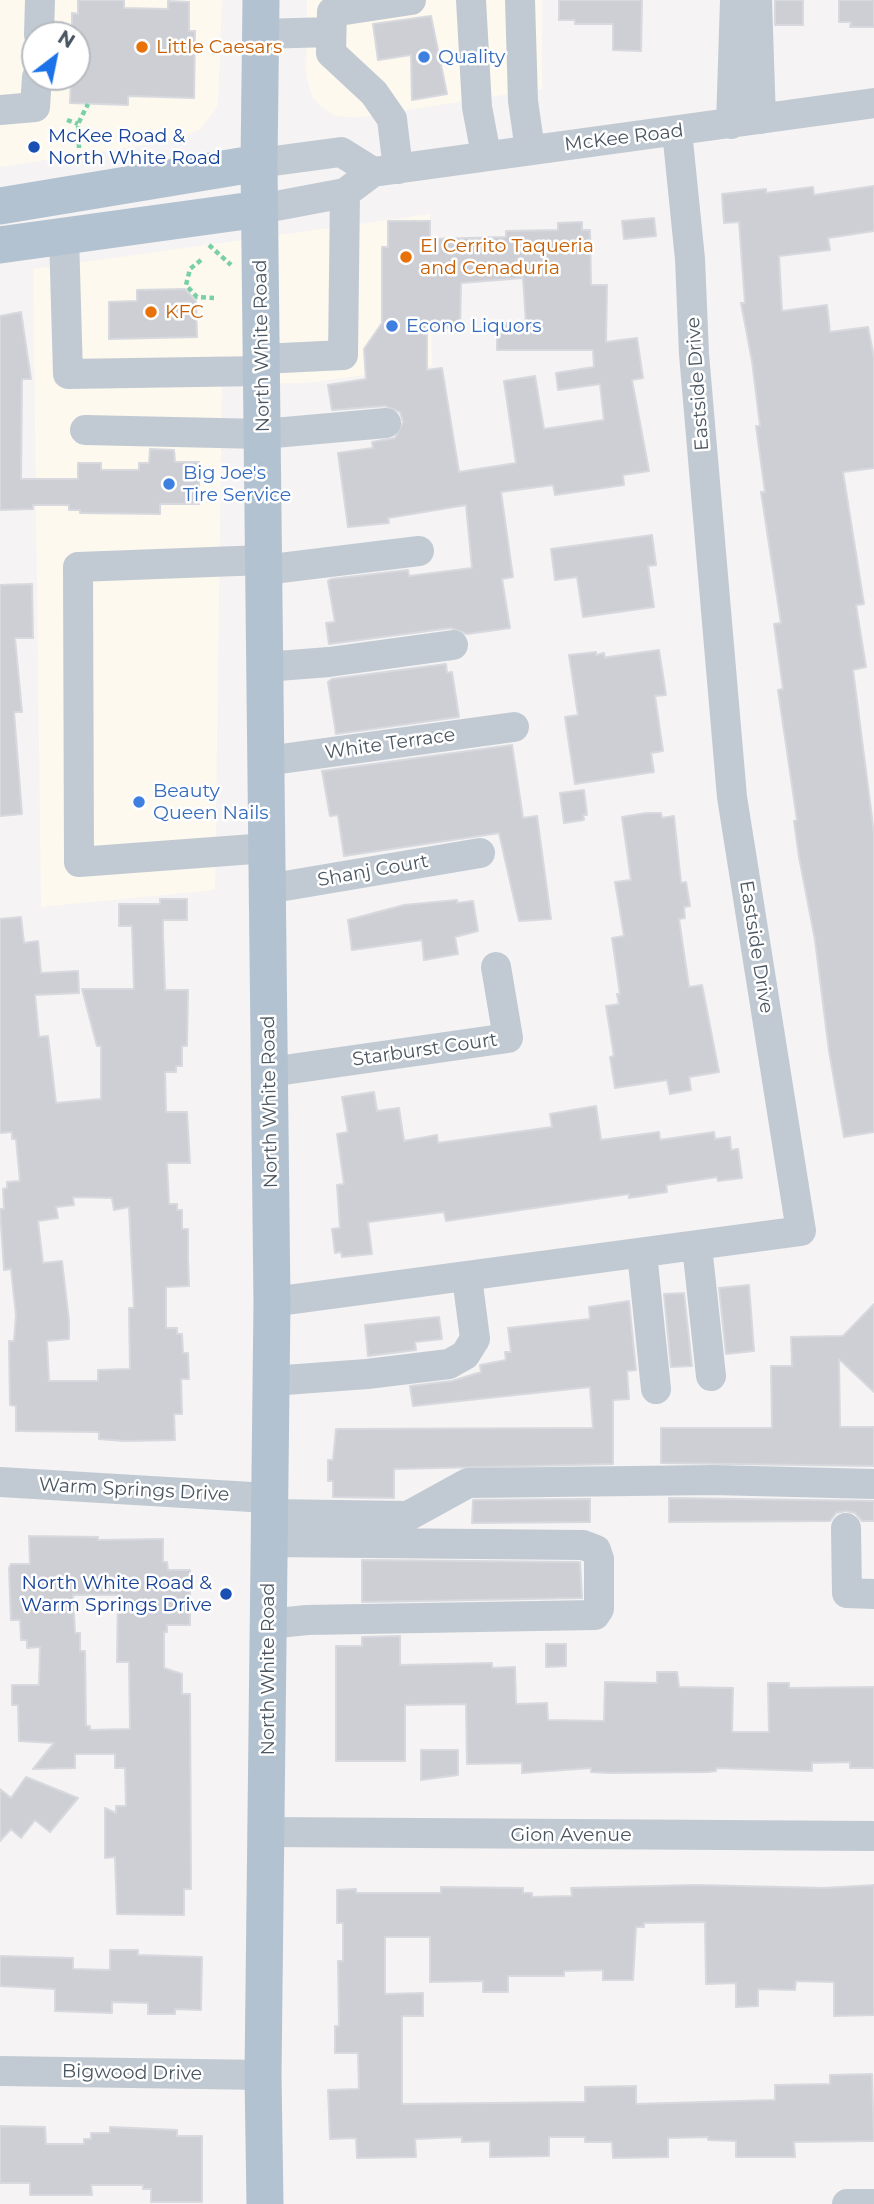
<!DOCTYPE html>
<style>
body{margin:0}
#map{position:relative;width:874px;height:2204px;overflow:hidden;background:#f5f3f3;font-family:Montserrat,sans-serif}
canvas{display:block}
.north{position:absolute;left:21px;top:21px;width:70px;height:70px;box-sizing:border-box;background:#fff;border:2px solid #b7bbc0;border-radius:50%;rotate:32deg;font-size:19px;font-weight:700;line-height:28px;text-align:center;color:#4a5661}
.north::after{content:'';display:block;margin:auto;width:24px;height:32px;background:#1a73e8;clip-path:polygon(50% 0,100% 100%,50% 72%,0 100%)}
</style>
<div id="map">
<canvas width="874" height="2204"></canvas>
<div class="north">N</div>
</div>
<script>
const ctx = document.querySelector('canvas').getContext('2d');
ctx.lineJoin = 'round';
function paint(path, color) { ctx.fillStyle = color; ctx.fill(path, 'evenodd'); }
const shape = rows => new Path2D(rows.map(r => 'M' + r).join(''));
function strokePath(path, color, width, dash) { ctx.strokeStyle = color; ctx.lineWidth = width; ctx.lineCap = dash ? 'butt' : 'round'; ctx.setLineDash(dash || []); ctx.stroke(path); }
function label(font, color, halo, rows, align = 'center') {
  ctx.font = font + ' Montserrat,sans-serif'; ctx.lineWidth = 5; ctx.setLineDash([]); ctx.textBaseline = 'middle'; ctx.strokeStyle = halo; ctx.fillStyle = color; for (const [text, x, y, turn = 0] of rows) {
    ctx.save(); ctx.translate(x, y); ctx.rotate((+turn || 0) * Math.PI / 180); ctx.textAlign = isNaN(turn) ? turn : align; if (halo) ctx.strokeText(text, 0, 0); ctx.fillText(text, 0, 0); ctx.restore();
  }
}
const commercial = shape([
 [0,0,222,0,218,105,201,129,177,140,0,167],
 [35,35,77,35,77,77,35,77],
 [307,0,542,0,542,89,356,118,336,116,321,107,312,96,306,75],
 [430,214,432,366,307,383,222,384,215,890,41,907,33,269]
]);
const building = shape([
 [78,0,124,0,124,8,168,9,168,1,189,2,189,31,195,31,194,98,128,96,128,105,70,103,71,77,77,77,77,35,72,35,72,13,78,14,78,0],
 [559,0,642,0,641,51,613,50,613,24,575,24,575,20,559,20,559,0],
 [775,0,803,0,803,25,775,25,775,0],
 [839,0,874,0,874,27,850,27,851,22,839,22,839,0],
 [431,16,447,94,412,100,411,55,378,60,373,24,431,16],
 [874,186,874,231,828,238,830,250,779,256,782,311,827,305,830,332,868,327,874,357,874,468,843,472,864,604,856,605,866,667,853,670,874,833,874,1132,844,1137,829,1051,815,940,799,857,794,821,797,820,778,690,783,689,774,624,781,623,761,492,765,492,756,426,760,426,752,361,741,303,745,303,739,222,724,223,722,194,766,189,766,193,813,187,814,195,874,186],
 [654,218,656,236,624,239,622,221,654,218],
 [388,221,430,221,430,239,506,237,506,231,558,230,558,223,582,222,582,230,590,230,591,285,607,285,606,342,637,338,643,378,632,380,649,471,623,475,624,485,555,495,553,485,501,492,513,577,502,579,510,628,467,634,451,628,329,644,326,623,335,622,328,581,331,579,408,570,409,576,472,568,466,505,388,518,389,523,348,527,338,453,373,448,372,442,395,438,403,422,400,412,385,406,332,410,328,385,366,379,364,349,382,323,382,247,388,247,388,221],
 [523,278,526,323,497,323,497,350,593,350,594,367,556,373,558,390,600,384,604,420,544,429,535,376,504,381,516,463,459,472,442,368,427,370,427,328,460,328,461,283,523,278],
 [185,289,196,301,197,337,109,339,109,302,137,301,137,290,185,289],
 [21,312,31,379,22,379,21,479,78,479,78,463,101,463,101,470,139,470,139,463,149,463,150,449,174,450,175,462,199,462,199,504,160,504,160,514,80,513,80,510,69,510,69,505,33,505,33,509,0,510,0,316,21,312],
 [652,535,656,565,648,566,654,607,583,617,577,577,555,580,551,549,652,535],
 [32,584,33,638,15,638,22,712,14,712,22,814,0,816,0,585,32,584],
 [659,650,666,695,655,696,663,751,651,753,654,772,575,784,565,717,578,715,569,655,596,652,596,655,604,653,605,658,608,657,659,650],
 [446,664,447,673,452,672,459,717,336,734,328,682,332,679,446,664],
 [512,745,523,818,537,816,551,919,519,921,499,833,344,856,338,815,330,816,322,771,512,745],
 [584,790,587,815,583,815,584,820,564,823,560,793,584,790],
 [646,813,661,813,662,818,674,816,681,883,686,882,690,906,684,907,685,918,679,919,689,987,702,985,719,1072,689,1077,691,1090,670,1094,667,1080,615,1088,610,1057,614,1056,606,1006,619,1004,617,994,620,994,612,938,624,936,615,882,631,880,622,817,646,813],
 [160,899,187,899,187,920,163,920,163,933,165,990,188,990,187,1046,182,1046,182,1066,176,1066,176,1072,165,1072,166,1112,187,1112,190,1163,167,1163,169,1204,177,1204,177,1210,182,1210,182,1229,188,1229,188,1258,189,1286,166,1287,166,1328,177,1328,177,1334,182,1334,183,1353,188,1353,189,1379,181,1379,182,1414,174,1414,175,1440,124,1441,99,1439,99,1432,16,1431,16,1406,10,1405,9,1341,14,1341,16,1315,11,1269,4,1270,0,1209,4,1209,3,1189,7,1188,7,1182,20,1181,16,1139,12,1139,12,1132,0,1133,0,919,21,917,24,943,38,941,41,973,78,971,79,993,35,995,39,1037,48,1036,56,1103,101,1099,101,1046,97,1046,82,989,134,989,132,926,119,926,119,904,160,904,160,899],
 [73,1197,112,1198,114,1210,129,1207,134,1308,129,1308,130,1369,98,1370,98,1381,49,1381,47,1341,69,1339,69,1321,62,1261,43,1263,38,1221,58,1218,56,1207,74,1205,73,1197],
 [457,900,457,903,473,901,478,931,455,937,458,954,424,960,422,940,352,950,348,920,404,905,457,900],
 [374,1092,377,1111,399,1108,404,1141,437,1135,438,1143,552,1127,550,1114,596,1106,601,1140,659,1132,660,1140,714,1132,715,1139,730,1137,731,1150,738,1149,742,1178,718,1181,717,1177,666,1185,667,1192,629,1198,629,1194,446,1221,444,1212,368,1222,372,1254,342,1257,341,1252,335,1253,332,1229,340,1228,337,1185,344,1184,337,1134,348,1132,342,1097,374,1092],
 [749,1285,754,1351,726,1354,719,1288,749,1285],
 [684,1293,692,1366,671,1367,664,1294,684,1293],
 [629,1301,636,1370,627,1371,629,1399,613,1400,613,1464,394,1469,394,1498,333,1497,333,1481,328,1481,328,1460,333,1460,336,1429,593,1428,590,1387,413,1406,410,1386,452,1381,481,1372,480,1365,506,1360,505,1352,511,1352,508,1328,590,1319,589,1307,629,1301],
 [874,1304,874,1392,839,1359,840,1427,874,1427,874,1466,661,1463,661,1428,772,1428,771,1366,792,1366,791,1337,843,1336,874,1304],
 [439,1317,442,1339,415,1342,416,1350,368,1356,365,1325,439,1317],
 [669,1498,874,1501,874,1521,862,1521,855,1513,846,1511,836,1513,830,1521,669,1522,669,1498],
 [590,1499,590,1522,472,1523,473,1500,590,1499],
 [29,1536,98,1537,98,1540,163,1539,163,1562,167,1562,168,1570,190,1570,190,1625,167,1625,167,1632,164,1632,164,1668,182,1674,182,1694,190,1694,191,1889,184,1889,184,1915,117,1914,115,1857,105,1858,105,1808,116,1813,116,1806,126,1806,125,1768,115,1768,115,1754,75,1754,75,1768,33,1769,54,1743,19,1741,18,1705,12,1705,12,1685,39,1685,40,1647,27,1648,27,1640,21,1640,20,1620,11,1620,9,1568,11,1564,30,1564,29,1536],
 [73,1595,118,1595,117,1662,129,1662,130,1729,90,1730,90,1726,86,1726,85,1651,80,1651,80,1633,75,1633,73,1595],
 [362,1560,580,1562,582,1598,362,1602,362,1560],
 [400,1636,400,1665,492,1663,492,1668,515,1667,516,1704,547,1703,548,1720,604,1721,605,1682,657,1683,657,1672,677,1672,679,1687,733,1688,732,1732,769,1732,768,1683,789,1683,789,1688,874,1687,874,1768,850,1768,850,1762,812,1763,812,1771,716,1768,716,1771,708,1772,610,1773,591,1772,591,1768,522,1773,522,1763,467,1764,466,1704,405,1705,405,1761,336,1761,336,1646,362,1646,362,1637,400,1636],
 [546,1644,566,1644,566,1666,546,1667,546,1644],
 [421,1750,458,1750,458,1775,421,1780,421,1750],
 [26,1777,78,1798,50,1832,35,1820,21,1838,11,1829,0,1841,0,1789,11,1798,26,1777],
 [696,1885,825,1888,874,1885,874,2015,834,2016,834,1982,796,1981,795,1990,758,1989,758,2006,736,2007,736,1983,706,1984,705,1922,644,1923,644,1927,636,1927,633,1980,603,1980,603,1970,564,1971,564,1976,508,1976,508,1992,483,1992,483,1981,430,1982,430,1937,385,1937,385,1994,423,1993,423,2016,402,2016,402,2104,585,2102,585,2087,636,2086,636,2104,775,2100,775,2085,830,2084,830,2075,872,2074,874,2141,794,2142,795,2157,736,2157,736,2141,708,2140,708,2137,668,2138,668,2157,613,2158,612,2142,585,2142,585,2137,549,2137,549,2156,490,2157,490,2141,462,2142,462,2137,415,2139,416,2157,357,2158,356,2138,330,2139,328,2090,359,2089,358,2053,335,2053,335,2026,339,2026,338,1961,343,1961,343,1923,337,1923,337,1890,356,1889,356,1893,441,1893,441,1887,523,1888,523,1893,532,1893,532,1897,572,1896,571,1888,696,1885],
 [110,1950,138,1950,138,1955,202,1957,201,2010,175,2009,175,2014,148,2014,148,2003,112,2002,112,2013,55,2011,55,1989,0,1986,0,1956,73,1958,73,1969,110,1970,110,1950],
 [0,2126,45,2127,46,2144,84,2144,84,2139,91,2139,91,2133,110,2133,110,2127,177,2130,177,2136,202,2136,202,2202,151,2202,151,2189,143,2189,143,2185,91,2185,92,2195,30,2195,30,2183,0,2183,0,2126]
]);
const path = shape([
 [67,120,78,124],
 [79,148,78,124,88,104],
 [209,245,231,265],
 [201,260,190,269,186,285,197,297,214,298]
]);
const minor = shape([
 [471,0,477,107,486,155],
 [520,0,523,101,530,150],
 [757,0,761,119],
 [260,34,331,32],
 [39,35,40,0],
 [0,110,35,107,37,77],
 [731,124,735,0],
 [259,163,341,152,373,172],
 [398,169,392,119,374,93,331,53,332,12,411,0],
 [260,209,345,193,373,172,874,103],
 [64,236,68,374,262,371],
 [262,359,343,355,345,193],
 [85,430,263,434,386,423],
 [264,560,78,567,79,862,267,848],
 [264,570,419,551],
 [265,667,329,662,453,645],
 [266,761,514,727],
 [267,889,480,853],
 [270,1072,508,1038,496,967],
 [697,1246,711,1376],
 [642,1253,656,1389],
 [272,1302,801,1231,732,797,694,354,690,259,677,131],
 [271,1381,367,1374,449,1364,465,1355,475,1339,467,1277],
 [0,1482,268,1498],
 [268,1514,408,1516,468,1483,713,1480,874,1484],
 [846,1528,847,1593,874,1594],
 [268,1624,307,1620,595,1615,599,1609,599,1559,596,1550,583,1545,268,1542],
 [268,1832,874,1836],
 [0,2071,263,2075],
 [847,2204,874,2204]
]);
const major = shape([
 [261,0,259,163,272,1302,263,2075,265,2204],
 [0,206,259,163],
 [0,245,260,209]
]);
const markers = [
 [142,47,7,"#e8710a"],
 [424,57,7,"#3f7fe0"],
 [34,147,7,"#1a4fb4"],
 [406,257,7,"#e8710a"],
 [151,312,7,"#e8710a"],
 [392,326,7,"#3f7fe0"],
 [169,484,7,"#3f7fe0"],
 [139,802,7,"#3f7fe0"],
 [226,1594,7,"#1a4fb4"]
];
const foodNames = [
 ["Little Caesars",156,47],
 ["El Cerrito Taqueria",420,246],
 ["and Cenaduria",420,268],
 ["KFC",165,312]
];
const shopNames = [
 ["Quality",438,57],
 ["Econo Liquors",406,326],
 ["Big Joe's",183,473],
 ["Tire Service",183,495],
 ["Beauty",153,791],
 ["Queen Nails",153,813]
];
const transitNames = [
 ["McKee Road &",48,136],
 ["North White Road",48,158],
 ["North White Road &",212,1583,"right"],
 ["Warm Springs Drive",212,1605,"right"]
];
const streetNames = [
 ["McKee Road",624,138,-7],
 ["North White Road",262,346,-91],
 ["Eastside Drive",698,384,-94],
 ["White Terrace",390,744,-8],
 ["Shanj Court",373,871,-10],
 ["Eastside Drive",756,947,81],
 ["Starburst Court",425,1050,-8],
 ["North White Road",270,1102,-91],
 ["Warm Springs Drive",134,1490,3],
 ["North White Road",268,1669,-90],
 ["Gion Avenue",571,1835],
 ["Bigwood Drive",132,2073,1]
];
paint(commercial, '#fdf9ef');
paint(building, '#cdcfd5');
strokePath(building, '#d7d9de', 2);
strokePath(path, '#7ad0a6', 4.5, [5, 3.5]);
strokePath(minor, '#c1cad2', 30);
strokePath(major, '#b3c2d1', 37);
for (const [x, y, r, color] of markers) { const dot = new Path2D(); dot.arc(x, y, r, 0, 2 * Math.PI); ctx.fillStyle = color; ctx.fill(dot); strokePath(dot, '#fff', 2.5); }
label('19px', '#c56008', '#fff', foodNames, 'left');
label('19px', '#366cbe', '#fff', shopNames, 'left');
label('19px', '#164399', '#fff', transitNames, 'left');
label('19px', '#4a5661', '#fff', streetNames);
</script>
